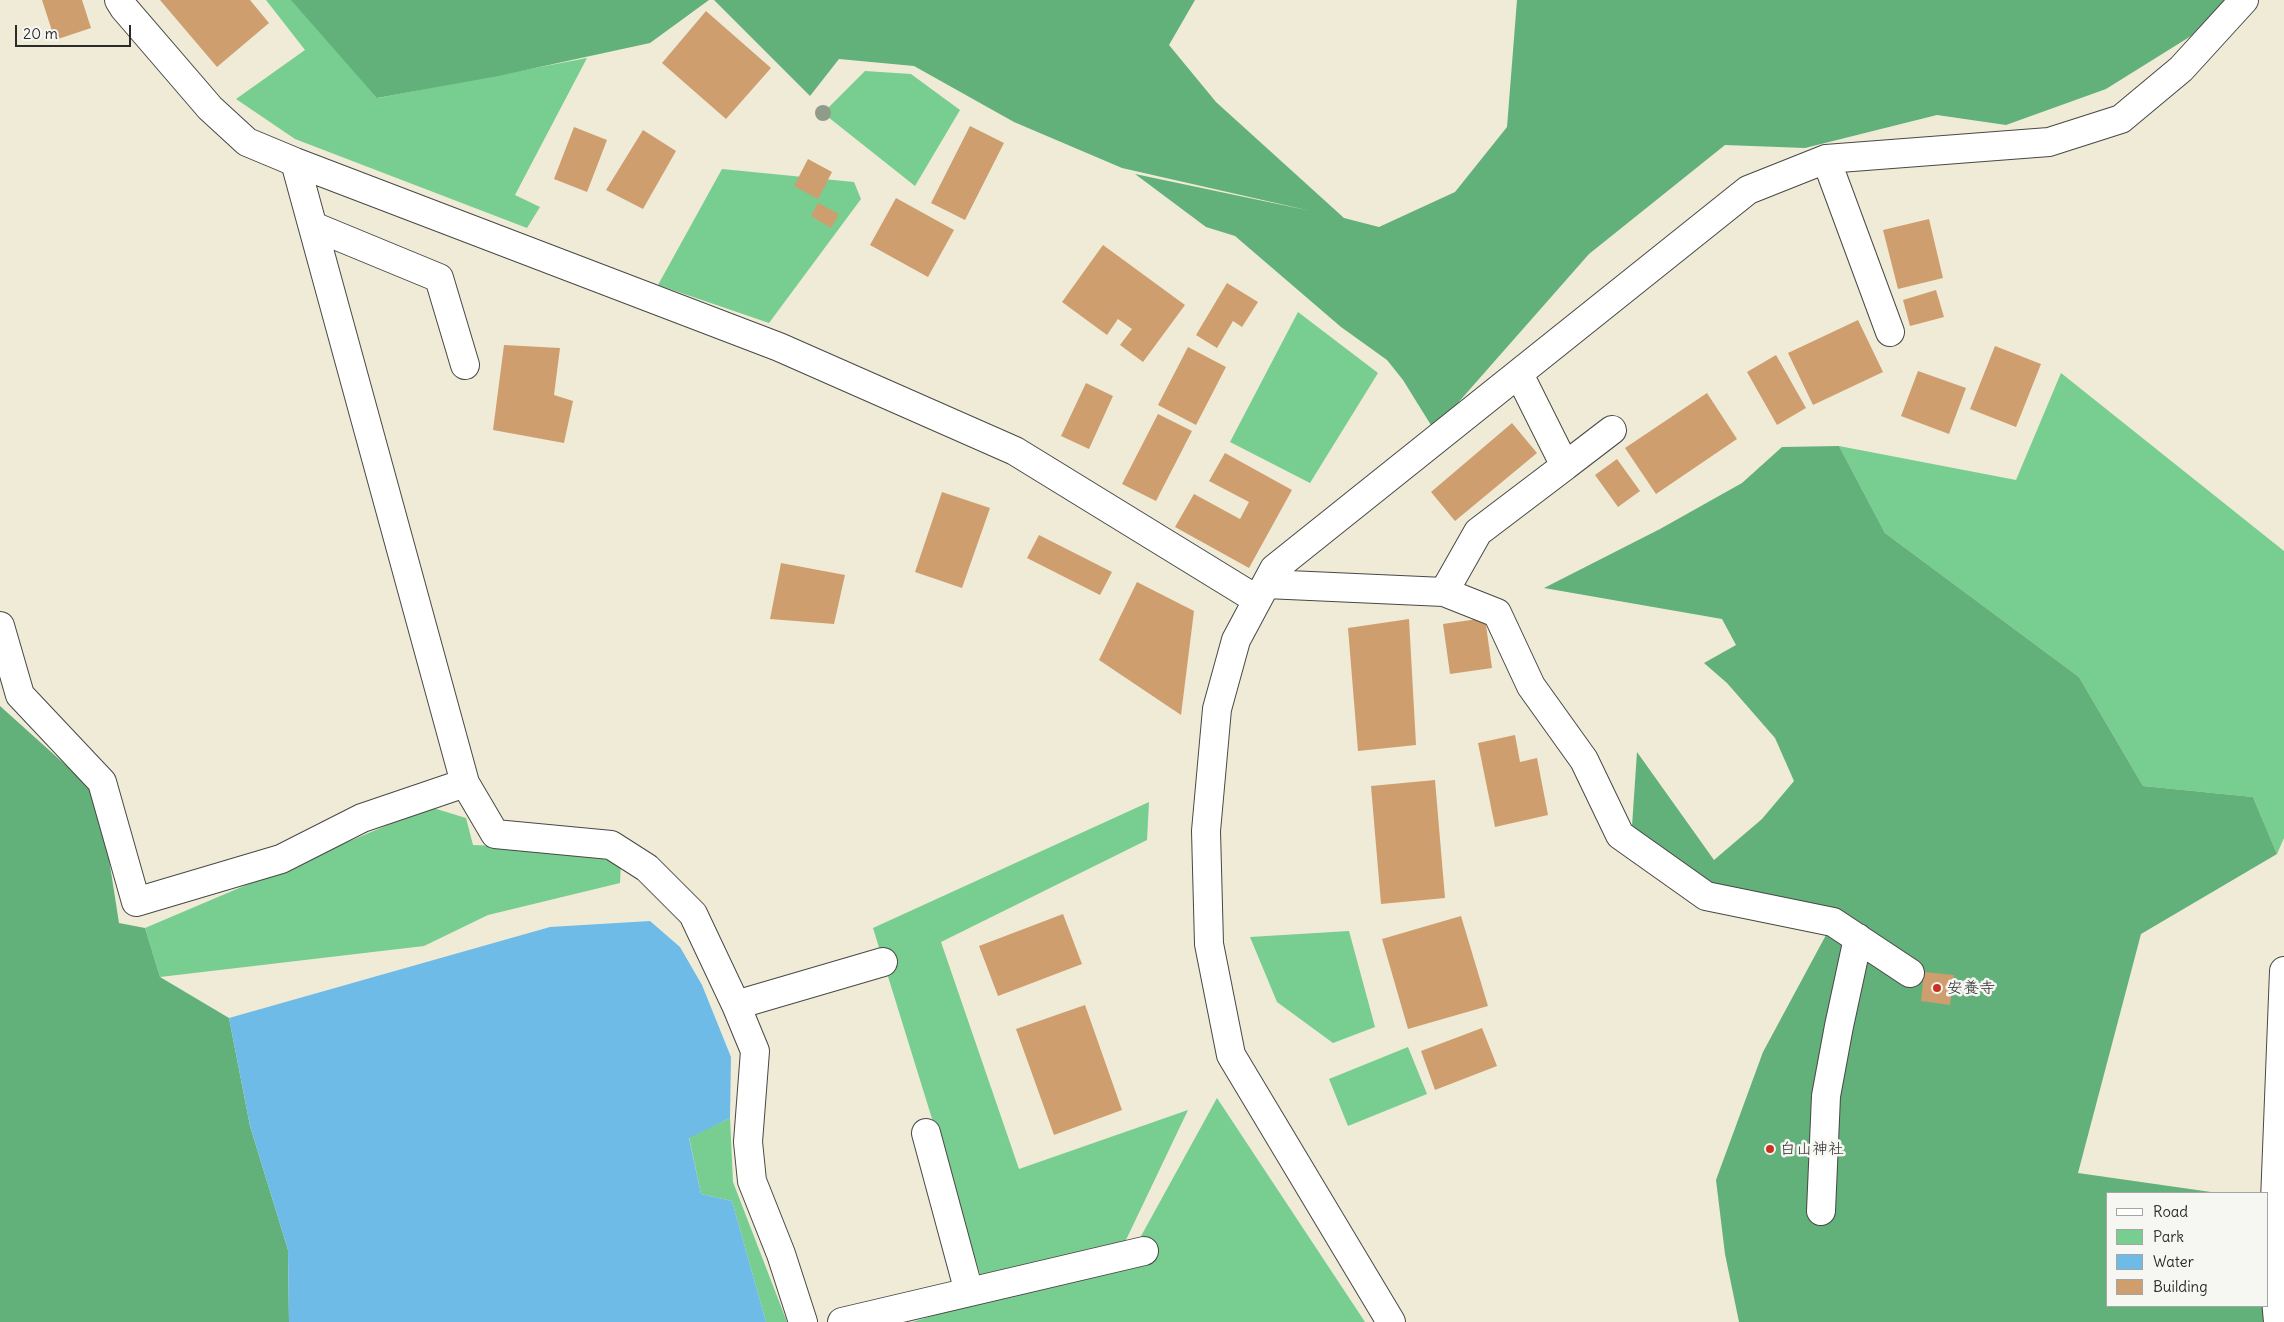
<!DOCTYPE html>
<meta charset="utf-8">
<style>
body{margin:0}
#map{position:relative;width:2284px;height:1322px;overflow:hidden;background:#efebd7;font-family:Delius,sans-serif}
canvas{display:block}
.legend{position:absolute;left:2106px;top:1192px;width:162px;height:115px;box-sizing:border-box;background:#f6f6f2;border:1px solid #a5a5a2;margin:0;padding:6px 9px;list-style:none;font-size:15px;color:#2b2b2b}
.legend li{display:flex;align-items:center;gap:10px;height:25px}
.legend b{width:25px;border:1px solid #a5a5a2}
.scale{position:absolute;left:15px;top:25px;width:116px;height:22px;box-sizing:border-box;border:2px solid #2b2b2b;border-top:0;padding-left:6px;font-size:15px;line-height:18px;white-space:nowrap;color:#2b2b2b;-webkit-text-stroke:4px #f6f6f2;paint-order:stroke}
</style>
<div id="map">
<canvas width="2284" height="1322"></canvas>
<ul class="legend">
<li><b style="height:6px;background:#fff"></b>Road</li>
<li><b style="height:14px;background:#78cd90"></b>Park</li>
<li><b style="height:14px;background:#6fbbe8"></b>Water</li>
<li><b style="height:14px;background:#cf9e6f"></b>Building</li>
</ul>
<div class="scale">20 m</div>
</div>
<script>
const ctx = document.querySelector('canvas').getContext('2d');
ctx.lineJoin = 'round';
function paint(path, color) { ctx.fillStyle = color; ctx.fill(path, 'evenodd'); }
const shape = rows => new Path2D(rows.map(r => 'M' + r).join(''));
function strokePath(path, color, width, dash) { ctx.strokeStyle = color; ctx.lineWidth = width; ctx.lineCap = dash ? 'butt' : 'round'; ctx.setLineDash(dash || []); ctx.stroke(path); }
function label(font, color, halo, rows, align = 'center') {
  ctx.font = font + ' Delius,"Klee One",sans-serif'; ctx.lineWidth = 5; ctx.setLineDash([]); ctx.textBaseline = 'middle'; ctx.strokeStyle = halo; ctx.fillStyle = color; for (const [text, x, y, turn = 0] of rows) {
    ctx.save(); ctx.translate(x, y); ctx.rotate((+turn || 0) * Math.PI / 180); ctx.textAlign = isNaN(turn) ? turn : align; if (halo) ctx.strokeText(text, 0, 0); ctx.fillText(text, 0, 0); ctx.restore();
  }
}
const green = shape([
 [266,0,298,0,378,98,587,58,515,195,540,207,527,228,295,139,236,99,305,50],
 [865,71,911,74,960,110,915,186,823,113],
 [722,169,854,182,861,199,769,323,658,285],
 [1298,312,1378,373,1310,483,1230,442],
 [2061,373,2284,551,2284,838,2277,854,2253,797,2143,786,2079,677,1885,533,1839,446,2016,480],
 [1149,802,1147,840,941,942,1019,1169,1188,1110,1125,1242,981,1277,873,928],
 [430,807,466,818,473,845,530,847,621,862,620,883,488,915,424,946,160,977,145,928],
 [1349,931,1375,1027,1333,1043,1277,1002,1250,937],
 [1408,1047,1427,1094,1348,1126,1329,1079],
 [1217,1098,1365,1322,912,1322,1129,1258],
 [730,1118,733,1182,787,1322,766,1322,732,1201,701,1194,689,1137]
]);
const forest = shape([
 [291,0,709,0,650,43,498,76,377,98],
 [714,0,1195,0,1169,45,1216,102,1344,218,1379,227,1455,192,1507,127,1517,0,2226,0,2191,36,2106,89,2006,125,1937,115,1805,148,1725,145,1589,254,1434,430,1403,380,1387,360,1341,327,1235,236,1206,227,1135,174,1311,211,1122,168,1014,122,914,66,839,59,810,96],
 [1839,446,1885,533,2079,677,2143,786,2253,797,2277,854,2141,934,2078,1173,2218,1193,2108,1193,2108,1306,2268,1306,2284,1322,1739,1322,1725,1254,1716,1180,1763,1052,1833,922,1706,896,1631,841,1637,752,1714,860,1762,819,1794,781,1775,738,1727,683,1704,663,1736,645,1722,619,1544,588,1660,529,1742,483,1782,447],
 [0,706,99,795,119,923,145,928,160,977,229,1018,250,1126,288,1250,289,1322,0,1322]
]);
const water = shape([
 [650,921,680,947,702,985,731,1057,730,1118,689,1138,701,1194,732,1201,766,1322,289,1322,288,1250,250,1126,229,1018,550,927]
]);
const building = shape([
 [42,0,82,0,91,28,55,40],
 [160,0,250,0,269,23,217,67],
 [706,11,771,68,726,119,662,63],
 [970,126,1004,143,965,220,931,203],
 [574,127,607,140,587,192,554,179],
 [643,130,676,151,643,209,606,190],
 [808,159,832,172,818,199,794,186],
 [896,198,954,230,928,277,870,245],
 [818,203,839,214,831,228,811,216],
 [1929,219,1943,278,1898,289,1883,230],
 [1103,245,1185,305,1143,362,1120,345,1132,329,1118,319,1107,335,1062,302],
 [1227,283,1258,302,1242,327,1233,321,1217,348,1196,335],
 [1936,290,1944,317,1910,326,1903,300],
 [1858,320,1883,372,1813,405,1788,353],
 [504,345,560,348,554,395,573,401,564,443,493,430],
 [1995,346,2041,364,2016,427,1970,409],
 [1188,347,1226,367,1196,425,1158,405],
 [1776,355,1806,408,1777,425,1747,372],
 [1918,371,1966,388,1949,434,1901,416],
 [1086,383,1113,396,1089,449,1061,436],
 [1707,393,1737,439,1656,494,1625,448],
 [1158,414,1192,431,1156,501,1122,484],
 [1512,423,1537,453,1455,521,1431,492],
 [1225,453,1292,490,1249,568,1175,527,1194,494,1240,519,1249,502,1209,481],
 [1617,459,1640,491,1618,507,1595,475],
 [942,492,990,508,962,588,915,572],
 [1039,535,1112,572,1100,595,1027,558],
 [781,563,845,575,834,624,770,619],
 [1137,582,1194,611,1181,715,1099,660],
 [1485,618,1492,668,1450,674,1443,624],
 [1409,619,1416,745,1358,751,1348,628],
 [1515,735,1520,762,1537,758,1548,815,1495,827,1478,743],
 [1435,780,1445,898,1381,904,1371,786],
 [1063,914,1082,964,998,996,979,946],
 [1461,916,1488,1006,1408,1029,1382,939],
 [1924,972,1954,975,1950,1005,1921,1001],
 [1085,1005,1122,1110,1054,1135,1016,1029],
 [1482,1028,1497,1066,1435,1090,1421,1051]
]);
const minor = shape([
 [119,0,124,8,210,108,247,142,295,162,779,347,1015,451,1256,599],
 [1826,159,1890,332],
 [295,162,465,783,495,834,611,845,647,868,693,914,736,1005,755,1051,748,1142,752,1181,781,1254,803,1322],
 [313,226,439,278,465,365],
 [1565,466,1612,430],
 [1266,584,1444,592,1497,613,1531,686,1584,760,1620,835,1706,896,1833,922,1910,973],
 [1444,592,1478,532,1565,466,1519,374],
 [0,626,20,695,102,782,136,902,281,859,362,818,465,783],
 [736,1005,883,962],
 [926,1133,969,1292],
 [1821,1211,1826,1096,1839,1026,1858,938],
 [842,1322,1144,1251],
 [1391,1322,1231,1055,1209,944,1206,831,1217,709,1236,640,1274,569,1748,190,1826,159,2049,142,2121,119,2181,69,2244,0],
 [2278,1322,2274,1276,2275,1201,2284,971]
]);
const trees = [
 [823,113]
];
const markers = [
 [1937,988,5,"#c8321e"],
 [1770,1149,5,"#c8321e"]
];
const poiNames = [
 ["安養寺",1947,988],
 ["白山神社",1780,1149]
];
paint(green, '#78cd90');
paint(forest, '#62b07a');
paint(water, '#6fbbe8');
paint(building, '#cf9e6f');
strokePath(minor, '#484845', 30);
strokePath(minor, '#fff', 28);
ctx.fillStyle = '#909c89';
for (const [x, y] of trees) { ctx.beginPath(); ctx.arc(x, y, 8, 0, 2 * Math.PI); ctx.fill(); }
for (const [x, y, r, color] of markers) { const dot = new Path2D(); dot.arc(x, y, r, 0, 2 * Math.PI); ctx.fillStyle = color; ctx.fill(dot); strokePath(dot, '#f6f6f2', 2); }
label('16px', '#2b2b2b', '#f6f6f2', poiNames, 'left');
</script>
